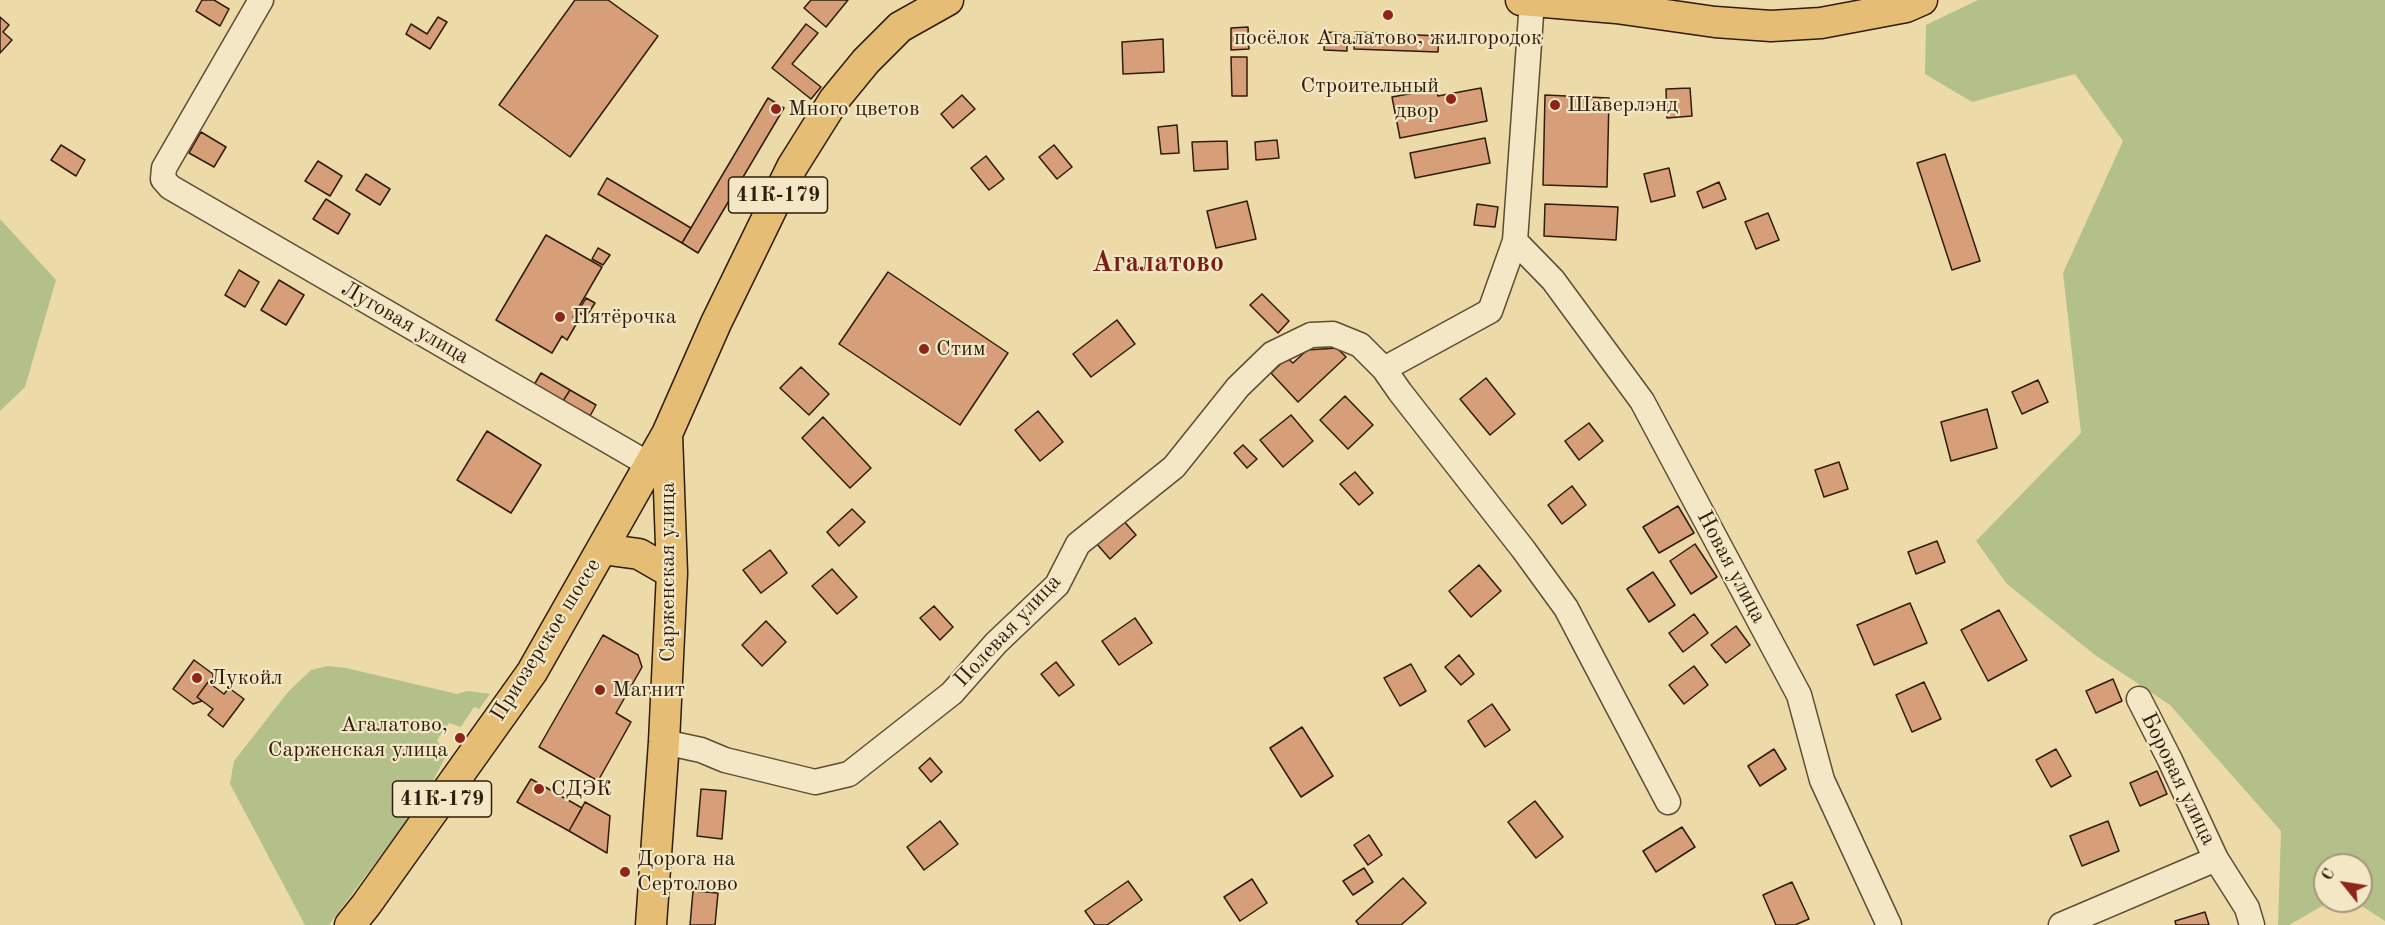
<!DOCTYPE html>
<meta charset="utf-8">
<style>
body{margin:0}
#map{position:relative;width:2385px;height:925px;overflow:hidden;background:#ecdaa8;font-family:"Old Standard TT",serif}
canvas{display:block}
.north{position:absolute;left:2313px;top:853px;width:60px;height:60px;box-sizing:border-box;background:#f3e7c6;border:2px solid #a5967b;border-radius:50%;rotate:300deg;font-size:16px;font-weight:700;line-height:24px;text-align:center;color:#301c0a}
.north::after{content:'';display:block;margin:auto;width:21px;height:27px;background:#8f2418;clip-path:polygon(50% 0,100% 100%,50% 72%,0 100%)}
</style>
<div id="map">
<canvas width="2385" height="925"></canvas>
<div class="north">С</div>
</div>
<script>
const c = document.querySelector('canvas').getContext('2d');
c.lineJoin = 'round';
function fill(path, color) { c.fillStyle = color; c.fill(path, 'evenodd'); }
const poly = rows => new Path2D(rows.map(r => 'M' + r).join(''));
function trace(path, color, width, dash) { c.strokeStyle = color; c.lineWidth = width; c.lineCap = dash ? 'butt' : 'round'; c.setLineDash(dash || []); c.stroke(path); }
function label(font, color, halo, rows, align = 'center') {
  c.font = font + ' "Old Standard TT",serif'; c.lineWidth = 4.5; c.setLineDash([]); c.textBaseline = 'middle'; c.strokeStyle = halo; c.fillStyle = color; for (const [text, x, y, turn = 0] of rows) {
    c.save(); c.translate(x, y); c.rotate((+turn || 0) * Math.PI / 180); c.textAlign = isNaN(turn) ? turn : align; if (halo) c.strokeText(text, 0, 0); c.fillText(text, 0, 0); c.restore();
  }
}
fill(poly([
 [1978,0,2385,0,2385,921,2354,901,2361,901,2361,865,2325,865,2325,901,2331,901,2289,925,2278,925,2281,831,2170,705,2095,655,2007,584,1976,541,2081,433,2063,273,2123,141,2075,74,1972,102,1925,74,1926,25],
 [0,219,56,280,25,387,0,411],
 [328,666,346,668,457,694,468,691,490,694,479,709,474,707,461,727,449,723,437,740,446,756,425,796,329,925,305,925,230,784,234,761,288,692,311,670]
]), '#b4c08a');
const building = poly([
 [202,0,214,0,229,9,220,26,196,11,202,0],
 [575,0,608,0,658,36,570,157,499,105,575,0],
 [811,0,848,0,826,27,804,8,811,0],
 [0,17,9,25,3,32,12,40,0,53,0,17],
 [438,17,447,22,430,49,406,34,411,24,427,34,438,17],
 [806,24,818,33,792,64,821,87,811,99,772,68,806,24],
 [1248,27,1249,49,1231,50,1231,28,1248,27],
 [1325,32,1347,33,1347,51,1324,50,1325,32],
 [1355,32,1439,36,1438,52,1354,49,1355,32],
 [1163,39,1164,72,1123,74,1122,42,1163,39],
 [1231,57,1247,57,1247,96,1232,96,1231,57],
 [1481,88,1487,121,1400,138,1392,97,1436,89,1438,96,1481,88],
 [1690,88,1692,116,1667,118,1666,89,1690,88],
 [962,95,975,109,953,128,941,114,962,95],
 [1545,95,1609,98,1607,187,1543,185,1545,95],
 [768,98,784,108,698,253,682,243,768,98],
 [1177,125,1179,153,1161,154,1158,127,1177,125],
 [201,132,226,147,214,167,189,153,201,132],
 [1485,138,1490,163,1415,178,1410,153,1485,138],
 [1277,140,1279,158,1256,160,1255,142,1277,140],
 [1227,141,1228,169,1194,171,1192,142,1227,141],
 [61,145,85,160,76,176,51,160,61,145],
 [1054,145,1072,167,1057,179,1039,157,1054,145],
 [1945,154,1980,261,1952,270,1917,163,1945,154],
 [986,156,1004,179,989,190,971,168,986,156],
 [318,161,342,176,330,196,305,181,318,161],
 [1669,168,1675,196,1651,202,1644,174,1669,168],
 [366,174,390,189,380,205,356,190,366,174],
 [607,178,691,228,682,243,598,194,607,178],
 [1719,182,1726,199,1703,208,1697,192,1719,182],
 [326,199,350,214,338,234,313,219,326,199],
 [1247,201,1256,239,1216,248,1207,211,1247,201],
 [1477,204,1498,207,1495,227,1474,225,1477,204],
 [1545,204,1618,207,1616,240,1544,236,1545,204],
 [1768,213,1779,240,1756,249,1745,222,1768,213],
 [546,235,602,267,573,317,578,321,567,340,562,336,552,353,496,320,546,235],
 [598,248,610,255,603,265,592,259,598,248],
 [239,270,259,282,245,307,225,295,239,270],
 [888,272,1008,353,960,425,839,344,888,272],
 [279,280,304,295,286,325,261,310,279,280],
 [1262,294,1289,321,1278,333,1250,305,1262,294],
 [586,298,595,303,586,317,578,312,586,298],
 [1117,320,1135,344,1091,377,1073,354,1117,320],
 [1337,348,1346,357,1298,402,1271,373,1287,358,1293,363,1307,350,1337,348],
 [801,367,829,394,809,415,780,388,801,367],
 [541,373,570,390,563,401,534,385,541,373],
 [1486,378,1515,414,1490,435,1460,399,1486,378],
 [2038,380,2048,402,2022,414,2012,392,2038,380],
 [570,390,596,405,590,416,563,401,570,390],
 [1345,396,1373,425,1348,449,1320,420,1345,396],
 [1987,409,1997,448,1951,461,1941,422,1987,409],
 [1038,411,1063,442,1040,461,1015,430,1038,411],
 [1291,415,1313,441,1283,467,1260,440,1291,415],
 [823,417,871,468,850,488,802,438,823,417],
 [1589,423,1603,441,1579,460,1565,441,1589,423],
 [487,431,541,465,511,513,457,480,487,431],
 [1243,445,1257,459,1247,468,1234,453,1243,445],
 [1839,462,1848,489,1824,497,1815,470,1839,462],
 [1355,472,1373,493,1359,505,1340,484,1355,472],
 [1572,486,1586,505,1562,524,1548,505,1572,486],
 [1678,506,1694,533,1659,553,1643,527,1678,506],
 [852,509,865,522,839,546,827,532,852,509],
 [1122,519,1136,535,1110,559,1096,543,1122,519],
 [1937,541,1945,562,1916,574,1908,552,1937,541],
 [1695,544,1717,577,1691,594,1670,561,1695,544],
 [770,550,787,573,761,593,743,570,770,550],
 [1479,565,1501,591,1471,617,1449,591,1479,565],
 [832,569,857,597,837,614,812,586,832,569],
 [1653,572,1675,605,1649,622,1627,589,1653,572],
 [1910,603,1927,643,1874,665,1857,625,1910,603],
 [934,606,953,627,940,640,920,618,934,606],
 [1999,610,2027,660,1988,681,1961,630,1999,610],
 [1694,614,1708,633,1683,652,1669,633,1694,614],
 [1135,618,1152,643,1119,665,1102,641,1135,618],
 [766,621,786,642,762,666,742,645,766,621],
 [1736,626,1750,645,1726,663,1711,645,1736,626],
 [603,635,638,655,642,667,616,713,631,722,598,781,539,747,603,635],
 [1459,655,1474,674,1461,685,1445,667,1459,655],
 [194,660,213,674,213,686,208,682,197,697,202,701,193,704,173,689,194,660],
 [1056,662,1074,685,1059,696,1041,674,1056,662],
 [1411,664,1426,691,1400,706,1384,678,1411,664],
 [1694,666,1708,685,1684,704,1669,685,1694,666],
 [2113,679,2122,701,2096,713,2086,691,2113,679],
 [208,682,224,694,229,688,244,699,223,727,208,715,213,709,197,697,208,682],
 [1924,682,1941,719,1912,732,1896,695,1924,682],
 [1492,704,1510,730,1485,747,1468,721,1492,704],
 [1302,727,1333,776,1301,797,1270,748,1302,727],
 [1774,749,1786,769,1760,786,1748,766,1774,749],
 [2056,749,2071,776,2051,787,2036,760,2056,749],
 [930,758,942,772,931,782,919,768,930,758],
 [2157,771,2167,794,2140,806,2130,783,2157,771],
 [531,779,582,808,569,831,517,802,531,779],
 [701,789,726,791,722,839,697,836,701,789],
 [1535,801,1563,837,1536,858,1508,822,1535,801],
 [585,802,610,816,607,853,569,831,585,802],
 [940,821,958,844,924,870,907,847,940,821],
 [2108,821,2119,851,2082,866,2070,836,2108,821],
 [1682,827,1695,847,1656,872,1643,851,1682,827],
 [1369,835,1382,855,1368,865,1354,845,1369,835],
 [1364,868,1373,882,1353,895,1343,881,1364,868],
 [1403,878,1426,903,1401,925,1359,925,1356,921,1403,878],
 [1252,879,1267,903,1240,921,1224,897,1252,879],
 [1128,881,1142,900,1107,925,1095,925,1085,911,1128,881],
 [1792,882,1809,919,1795,925,1776,925,1763,895,1792,882],
 [693,891,718,893,715,925,690,925,693,891],
 [2205,912,2209,925,2176,925,2175,921,2205,912]
]);
fill(building, '#d79f79');
trace(building, '#301c0a', 1.5);
const minor = poly([
 [261,0,164,168,163,179,170,187,650,465],
 [1532,1,1515,241,1490,311,1384,369,1400,392,1523,549,1566,608,1668,802],
 [1515,241,1553,280,1642,401,1799,695,1822,780,1889,925],
 [2139,699,2170,760,2216,859,2247,908,2252,925],
 [664,742,701,750,725,760,815,782,849,774,952,693,996,643,1057,585,1078,544,1174,467,1238,387,1272,354,1311,335,1333,334,1360,345,1384,369],
 [2061,925,2216,859]
]);
const major = poly([
 [1521,0,1616,8,1715,22,1771,26,1821,23,1906,7,1922,0],
 [602,549,639,554,672,573],
 [350,925,366,905,532,672,667,434,716,323,792,167,834,100,866,61,900,27,948,0],
 [651,925,664,742,672,573,667,434]
]);
trace(minor, '#5f4c32', 27);
trace(major, '#301c0a', 33);
trace(minor, '#f3e7c6', 24);
trace(major, '#e6bd74', 30);
for (const [x, y, r, color] of [
 [1388,15,6,"#8f2418"],
 [1451,99,6,"#8f2418"],
 [1555,105,6,"#8f2418"],
 [776,109,6,"#8f2418"],
 [560,317,6,"#8f2418"],
 [924,349,6,"#8f2418"],
 [197,678,6,"#8f2418"],
 [600,690,6,"#8f2418"],
 [460,738,6,"#8f2418"],
 [539,789,6,"#8f2418"],
 [625,872,6,"#8f2418"]
]) { const dot = new Path2D(); dot.arc(x, y, r, 0, 2 * Math.PI); c.fillStyle = color; c.fill(dot); trace(dot, '#f3e7c6', 2); }
for (const [x, y, w] of [
 [778,195,99],
 [442,799,99]
]) { const box = new Path2D(); box.roundRect(x - w / 2, y - 18, w, 36, 4.5); c.fillStyle = '#f3e7c6'; c.fill(box); trace(box, '#301c0a', 1.5); }
label('bold 21px', '#301c0a', null, [
 ["41К-179",778,195],
 ["41К-179",442,799]
]);
label('22px', '#301c0a', '#f3e7c6', [
 ["посёлок Агалатово, жилгородок",1388,38,"center"],
 ["Строительный",1439,86,"right"],
 ["двор",1439,111,"right"],
 ["Шаверлэнд",1567,105],
 ["Много цветов",788,109],
 ["Пятёрочка",572,317],
 ["Стим",936,349],
 ["Лукойл",209,678],
 ["Магнит",612,690],
 ["Агалатово,",448,725,"right"],
 ["Сарженская улица",448,750,"right"],
 ["СДЭК",551,789],
 ["Дорога на",637,859],
 ["Сертолово",637,884]
], 'left');
label('22px', '#301c0a', '#f3e7c6', [
 ["Луговая улица",405,323,30],
 ["Новая улица",1731,567,62],
 ["Сарженская улица",668,572,-90],
 ["Полевая улица",1008,631,-47],
 ["Приозерское шоссе",546,640,-58],
 ["Боровая улица",2178,779,64]
]);
label('bold 28px', '#7a1f14', '#f3e7c6', [
 ["Агалатово",1158,264]
]);
</script>
